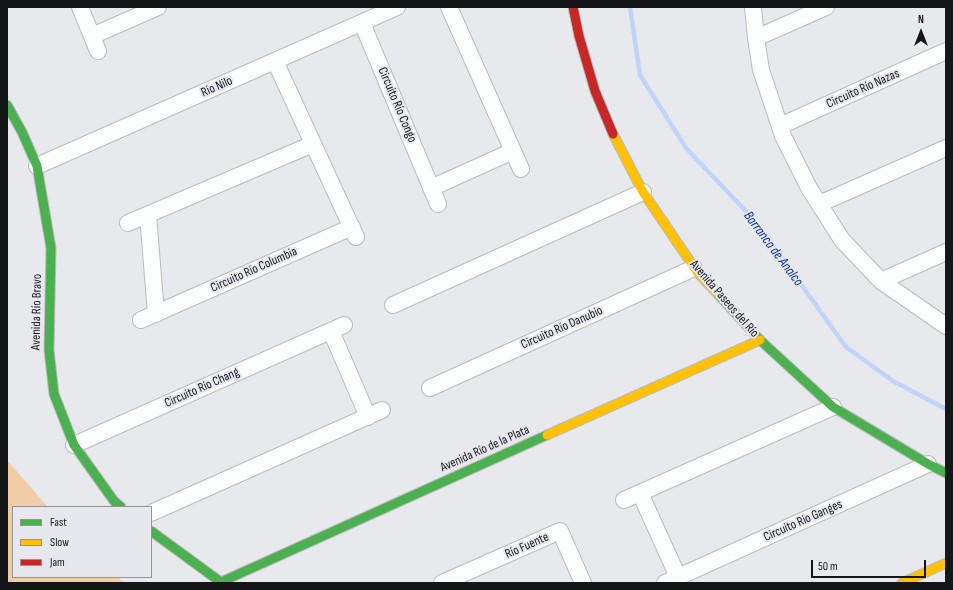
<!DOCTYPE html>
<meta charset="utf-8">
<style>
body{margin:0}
#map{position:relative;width:953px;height:590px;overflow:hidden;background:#e7e9ec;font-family:"Sofia Sans Condensed",sans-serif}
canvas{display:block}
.frame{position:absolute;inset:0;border:8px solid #151618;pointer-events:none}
.legend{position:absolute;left:12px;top:506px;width:140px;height:72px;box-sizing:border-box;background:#e6e8ed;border:1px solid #929498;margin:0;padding:5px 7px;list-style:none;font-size:12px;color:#151618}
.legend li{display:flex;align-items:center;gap:8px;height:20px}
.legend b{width:20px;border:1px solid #929498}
.north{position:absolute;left:901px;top:12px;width:40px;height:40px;-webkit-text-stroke:3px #e6e8ed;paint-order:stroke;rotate:0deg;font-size:11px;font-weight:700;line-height:16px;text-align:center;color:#151618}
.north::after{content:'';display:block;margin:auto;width:14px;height:18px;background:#151618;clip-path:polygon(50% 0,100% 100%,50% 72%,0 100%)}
.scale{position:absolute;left:811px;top:560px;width:115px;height:18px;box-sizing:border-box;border:2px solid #151618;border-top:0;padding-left:5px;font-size:12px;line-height:14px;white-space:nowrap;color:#151618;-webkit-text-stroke:3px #e6e8ed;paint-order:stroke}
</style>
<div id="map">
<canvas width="953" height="590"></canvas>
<div class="frame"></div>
<ul class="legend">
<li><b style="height:5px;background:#4caf50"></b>Fast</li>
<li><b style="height:5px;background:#ffc107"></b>Slow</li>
<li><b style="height:5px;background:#c62828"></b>Jam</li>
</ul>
<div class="north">N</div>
<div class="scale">50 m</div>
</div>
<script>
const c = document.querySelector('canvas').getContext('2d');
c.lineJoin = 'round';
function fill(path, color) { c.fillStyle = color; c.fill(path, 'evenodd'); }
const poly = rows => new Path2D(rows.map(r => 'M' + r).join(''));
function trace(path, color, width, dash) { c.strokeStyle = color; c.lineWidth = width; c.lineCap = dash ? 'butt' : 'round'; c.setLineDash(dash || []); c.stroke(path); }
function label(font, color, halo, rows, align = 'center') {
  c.font = font + ' "Sofia Sans Condensed",sans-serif'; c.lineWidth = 4; c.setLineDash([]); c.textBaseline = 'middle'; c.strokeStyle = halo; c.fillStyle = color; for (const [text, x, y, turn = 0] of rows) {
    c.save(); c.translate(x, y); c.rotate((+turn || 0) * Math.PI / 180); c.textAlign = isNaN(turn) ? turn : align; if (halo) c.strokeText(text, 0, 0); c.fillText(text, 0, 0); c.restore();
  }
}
fill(poly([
 [7,460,48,507,13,507,13,577,118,577,125,583,7,583]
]), '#f1cda6');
trace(poly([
 [630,7,640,75,686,148,757,223,846,347,893,381,946,409]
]), '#c0d3f8', 4.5);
const street = poly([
 [80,7,98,51],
 [449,7,521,169],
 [753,7,756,38,761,70,783,136,809,188,842,240,881,281,946,326],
 [362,23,438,204],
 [92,36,158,7],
 [756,38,826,7],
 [275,61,356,237],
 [780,126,946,51],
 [37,166,397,7],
 [431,188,513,151],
 [819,204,946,148],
 [148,215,156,314],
 [128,223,313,144],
 [881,281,946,252],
 [393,305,643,192],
 [141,320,352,227],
 [331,331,368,417],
 [430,388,694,268],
 [74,445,344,325],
 [640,493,678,577],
 [624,500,833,407],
 [151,513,382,410],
 [442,583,560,531,583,583],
 [665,583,928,464]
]);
const fast = poly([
 [7,105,22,132,37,166,51,248,49,350,54,394,74,445,114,501,121,507],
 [717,293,760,340,833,407,928,464,946,473],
 [151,531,222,583],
 [221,582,547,435]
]);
const slow = poly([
 [613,134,643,192,698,273,717,293],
 [547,435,760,340],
 [902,583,946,563]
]);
const jam = poly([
 [573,7,579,36,595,91,613,134]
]);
trace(street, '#b9bbbd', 18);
trace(fast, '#b9bbbd', 11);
trace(slow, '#b9bbbd', 11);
trace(jam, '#b9bbbd', 11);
trace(street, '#fbfcfc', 16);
trace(fast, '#4caf50', 9);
trace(slow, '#ffc107', 9);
trace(jam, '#c62828', 9);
label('13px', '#151618', '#e6e8ed', [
 ["Río Nilo",217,87,-24],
 ["Circuito Río Nazas",863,89,-24],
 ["Circuito Río Congo",397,105,67],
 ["Circuito Río Columbia",254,270,-24],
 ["Avenida Paseos del Río",724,299,49],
 ["Avenida Río Bravo",37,312,-89],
 ["Circuito Río Danubio",562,328,-24],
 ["Circuito Río Chang",202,388,-24],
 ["Avenida Río de la Plata",485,449,-24],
 ["Circuito Río Ganges",803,521,-24],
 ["Río Fuente",527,546,-24]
]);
label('italic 14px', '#0c328f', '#e6e8ed', [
 ["Barranca de Analco",773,249,53]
]);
</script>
